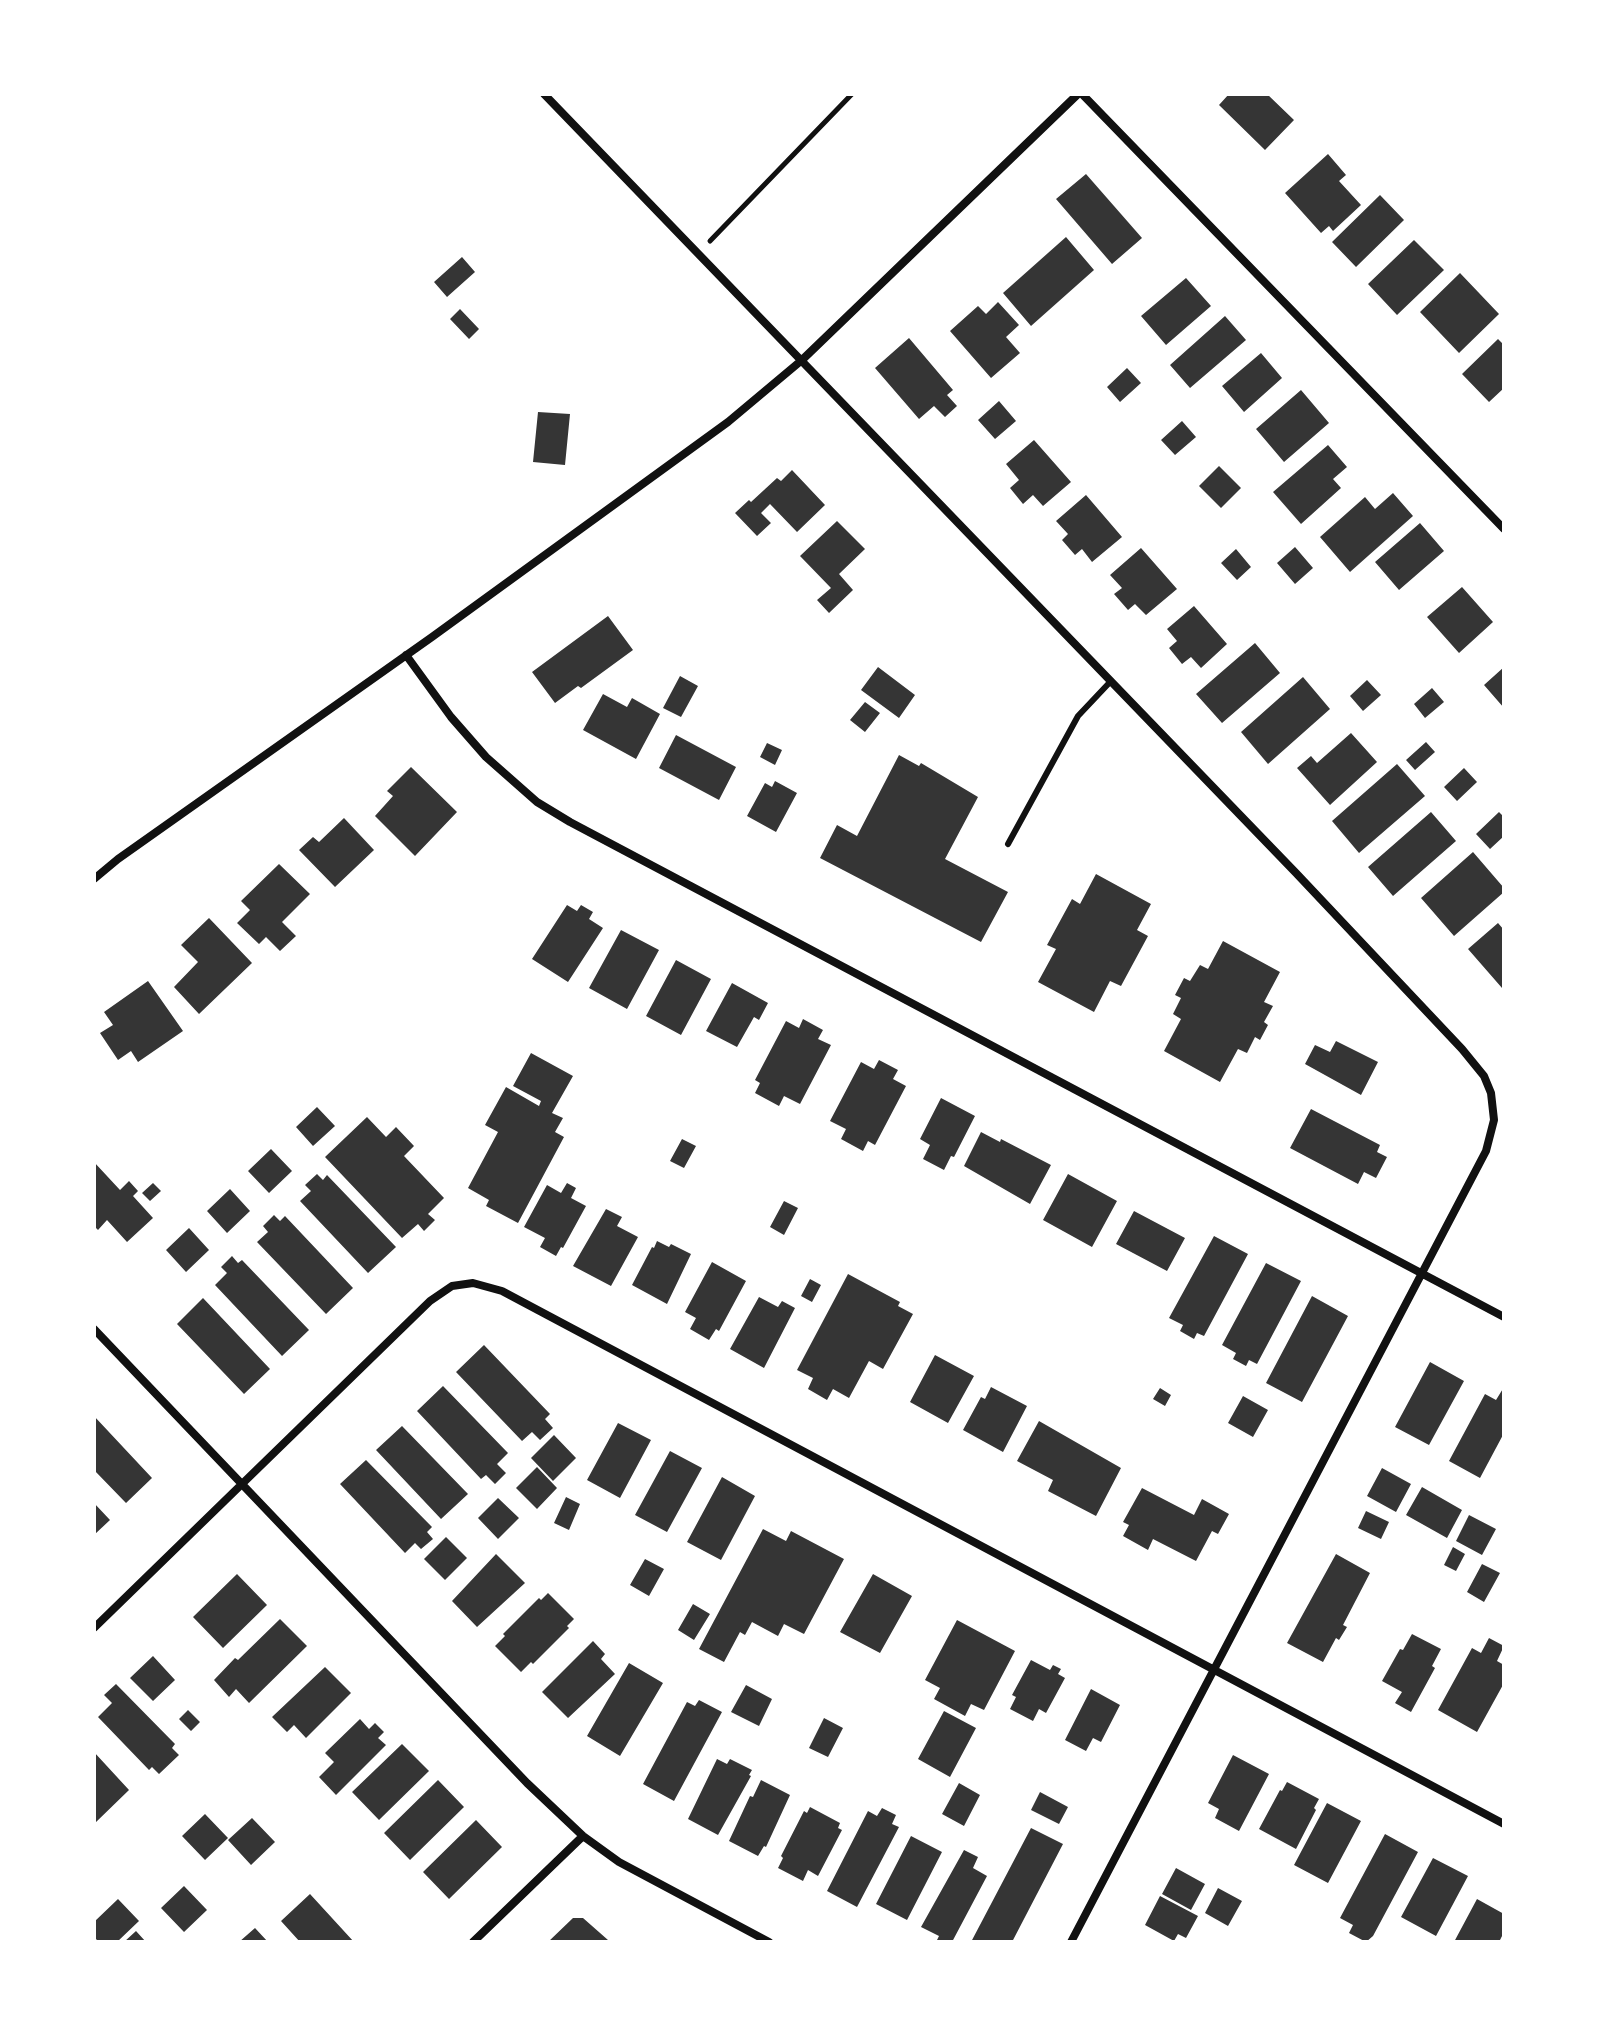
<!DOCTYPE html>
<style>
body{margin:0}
#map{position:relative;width:1598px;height:2036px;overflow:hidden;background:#fff;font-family:Rubik,sans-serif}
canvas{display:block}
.frame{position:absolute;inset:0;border:96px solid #fff;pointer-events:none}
</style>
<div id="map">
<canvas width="1598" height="2036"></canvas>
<div class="frame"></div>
</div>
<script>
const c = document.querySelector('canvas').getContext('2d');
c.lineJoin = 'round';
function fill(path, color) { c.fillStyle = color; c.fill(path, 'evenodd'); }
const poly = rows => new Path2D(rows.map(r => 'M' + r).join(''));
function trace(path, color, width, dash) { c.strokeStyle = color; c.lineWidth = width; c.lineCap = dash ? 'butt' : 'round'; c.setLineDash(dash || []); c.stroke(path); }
fill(poly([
 [1229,94,1267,94,1294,120,1265,150,1219,105],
 [1328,154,1346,175,1339,181,1361,205,1333,231,1329,226,1321,233,1285,193],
 [1086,174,1142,238,1112,264,1056,199],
 [1380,195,1404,220,1356,267,1332,242],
 [1066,237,1094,270,1031,326,1003,293],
 [1414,240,1444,270,1397,315,1368,284],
 [462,257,475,272,447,297,434,282],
 [1460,273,1499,314,1459,353,1420,312],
 [1186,278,1211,306,1166,345,1141,316],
 [998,302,1019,325,1006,337,1020,353,991,378,950,331,978,306,986,314],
 [460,309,479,329,469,339,450,319],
 [1225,316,1246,340,1190,388,1170,365],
 [909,338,953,390,947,395,957,406,945,417,934,406,919,419,875,368],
 [1498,339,1504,345,1504,388,1489,402,1462,374],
 [1261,353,1282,378,1244,412,1222,386],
 [1127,368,1141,383,1120,402,1107,387],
 [1301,390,1329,423,1284,462,1256,429],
 [999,401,1016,421,995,439,978,420],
 [538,412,570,414,565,465,533,462],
 [1182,421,1196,437,1175,455,1161,440],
 [1034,440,1071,482,1043,506,1033,495,1023,504,1010,488,1019,480,1006,464],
 [1328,445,1347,467,1333,479,1341,488,1301,524,1273,492],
 [1219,466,1241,488,1221,508,1199,486],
 [792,470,825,505,797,532,770,504,761,513,771,523,757,536,735,513,749,500,751,502,777,478,781,481],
 [1393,493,1413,516,1350,572,1320,537,1365,497,1375,509],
 [1086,495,1122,537,1092,562,1082,549,1075,555,1062,540,1068,534,1056,521],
 [837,521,865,549,839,574,853,590,829,613,817,600,831,588,800,556],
 [1420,523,1444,551,1399,590,1375,562],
 [1295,547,1313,568,1295,584,1277,563],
 [1141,548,1177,589,1146,615,1135,604,1128,610,1114,594,1122,588,1110,575],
 [1236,549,1251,567,1237,580,1221,563],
 [1462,587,1493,622,1459,653,1427,617],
 [1194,606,1227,644,1201,668,1191,657,1182,664,1169,648,1177,641,1167,629],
 [608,616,633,650,581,688,578,686,555,703,532,672],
 [1255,643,1280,673,1222,723,1196,694],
 [878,667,915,695,899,718,861,690],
 [1504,667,1504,708,1484,685],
 [680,676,698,686,681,717,663,708],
 [1303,677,1330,709,1268,764,1241,732],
 [1367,680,1381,695,1363,711,1350,696],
 [1432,688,1444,702,1425,718,1414,704],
 [603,694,627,707,632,698,660,714,636,759,583,730],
 [865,702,880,713,865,732,850,720],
 [1351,733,1377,762,1330,805,1297,768,1311,756,1317,763],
 [676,735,736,767,719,800,659,768],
 [1426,742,1435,752,1415,770,1406,760],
 [767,743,782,750,775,765,760,757],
 [899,755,919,766,921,763,978,797,945,859,1008,892,981,942,820,858,837,825,857,836],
 [1397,764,1425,796,1359,853,1332,821],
 [411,767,457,812,415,856,375,816,393,796,387,791],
 [1464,768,1477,782,1457,801,1444,787],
 [775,781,797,793,776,832,747,816,765,783,772,787],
 [1431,812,1456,841,1393,896,1368,867],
 [1499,812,1504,817,1504,836,1490,849,1476,834],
 [344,818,374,850,335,887,299,850,313,837,319,842],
 [1473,852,1504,888,1504,892,1454,936,1421,898],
 [279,864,310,894,282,922,296,936,280,951,266,937,259,944,237,923,250,910,241,901],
 [1096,874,1151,904,1137,930,1148,936,1121,986,1110,981,1094,1012,1038,982,1056,949,1047,945,1072,899,1080,904],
 [567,905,577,911,581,905,593,912,589,919,603,928,568,982,532,959],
 [209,918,252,963,199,1014,174,987,198,962,181,945],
 [1498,923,1504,930,1502,988,1468,949],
 [621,930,659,950,627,1009,589,988],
 [1223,941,1280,972,1264,1002,1273,1006,1264,1022,1268,1025,1260,1040,1255,1037,1247,1053,1238,1049,1220,1082,1164,1051,1181,1019,1173,1014,1181,998,1175,995,1184,978,1190,981,1200,965,1208,969],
 [676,960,711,979,681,1035,646,1016],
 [148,981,183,1031,138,1062,131,1051,118,1060,100,1033,113,1025,104,1012],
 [732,983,768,1003,759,1020,754,1017,737,1047,706,1031],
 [803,1019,823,1030,818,1039,831,1045,800,1104,784,1096,779,1106,755,1093,760,1083,755,1080,786,1021,799,1028],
 [1336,1041,1378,1062,1361,1095,1305,1064,1315,1045,1330,1052],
 [531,1053,573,1076,552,1113,563,1118,555,1132,564,1137,518,1223,486,1206,489,1200,468,1188,498,1132,485,1125,506,1087,539,1106,541,1101,513,1086],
 [879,1060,898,1070,893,1079,906,1086,875,1145,868,1141,863,1151,841,1139,846,1129,830,1121,861,1062,874,1069],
 [941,1098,975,1116,954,1157,951,1156,944,1170,923,1159,930,1145,920,1139],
 [317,1107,335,1126,313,1146,296,1127],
 [1311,1109,1380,1145,1377,1152,1387,1157,1376,1178,1364,1172,1358,1184,1290,1148],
 [367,1117,386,1137,396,1127,414,1146,404,1156,444,1198,428,1214,435,1220,424,1231,418,1224,402,1238,325,1157],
 [981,1132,1000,1142,1001,1139,1051,1165,1030,1204,964,1166],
 [682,1139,696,1146,684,1168,670,1161],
 [271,1149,292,1171,269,1193,248,1171],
 [94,1162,120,1190,129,1181,138,1191,133,1196,153,1218,127,1242,107,1220,98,1230,94,1226],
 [317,1174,323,1180,327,1175,396,1247,368,1273,300,1201,311,1191,305,1185],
 [1068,1174,1117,1201,1092,1247,1043,1220],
 [153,1183,161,1191,150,1201,142,1193],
 [567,1183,576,1188,571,1198,586,1206,563,1248,561,1247,556,1256,540,1247,545,1238,524,1227,547,1185,561,1193],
 [230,1189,250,1211,227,1233,207,1211],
 [784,1201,798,1208,784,1235,770,1227],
 [606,1209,622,1217,617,1226,638,1237,611,1286,573,1266],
 [1134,1211,1185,1238,1167,1271,1116,1244],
 [274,1215,280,1221,285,1216,353,1288,326,1314,257,1242,268,1232,263,1226],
 [189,1228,209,1250,186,1272,166,1250],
 [1214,1236,1248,1254,1204,1336,1197,1333,1194,1339,1180,1331,1183,1325,1169,1318],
 [657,1241,669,1247,671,1244,691,1254,667,1304,632,1285,652,1247,654,1248],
 [232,1256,238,1263,242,1260,309,1330,282,1356,215,1285,227,1273,221,1267],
 [712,1262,746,1281,719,1331,716,1329,709,1340,690,1329,696,1318,685,1312],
 [1266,1263,1301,1281,1257,1364,1249,1360,1246,1366,1233,1359,1236,1353,1222,1345],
 [848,1274,900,1302,898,1306,913,1314,883,1369,869,1361,849,1398,833,1389,827,1400,808,1389,813,1378,797,1370],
 [810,1279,821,1285,812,1302,801,1296],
 [1312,1296,1348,1316,1302,1402,1266,1383],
 [759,1297,778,1307,782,1301,795,1308,764,1368,730,1349],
 [203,1298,270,1369,244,1394,177,1324],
 [484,1345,550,1414,545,1419,553,1428,540,1440,532,1432,522,1441,456,1372],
 [935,1355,974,1376,948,1423,910,1402],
 [1430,1362,1464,1381,1429,1445,1395,1427],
 [443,1386,508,1453,497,1464,506,1473,495,1484,486,1475,481,1479,417,1411],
 [991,1387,1027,1406,1003,1452,963,1430,981,1397,985,1399],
 [1504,1387,1504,1433,1480,1478,1449,1461,1485,1394,1496,1400],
 [1160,1388,1171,1395,1165,1406,1153,1399],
 [1243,1396,1268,1410,1253,1437,1228,1423],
 [94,1416,152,1478,126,1503,94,1470],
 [1039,1421,1121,1468,1096,1516,1048,1491,1053,1480,1017,1461],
 [618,1423,651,1440,620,1498,587,1480],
 [402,1426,468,1494,441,1519,376,1450],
 [554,1435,576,1458,553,1481,531,1458],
 [670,1451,702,1468,667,1532,635,1515],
 [366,1460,432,1527,427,1532,433,1539,421,1549,415,1543,405,1553,340,1484],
 [537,1467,557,1488,537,1509,516,1488],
 [1382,1468,1411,1484,1396,1512,1367,1496],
 [722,1477,755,1496,721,1560,687,1542],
 [1422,1487,1462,1510,1447,1538,1406,1515],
 [1142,1488,1194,1515,1202,1499,1229,1514,1218,1534,1212,1531,1196,1561,1153,1539,1148,1550,1123,1536,1129,1525,1123,1522],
 [566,1497,580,1504,569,1530,554,1523],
 [498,1498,519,1518,498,1539,478,1518],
 [94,1503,110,1520,94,1535],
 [1366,1511,1389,1522,1381,1539,1358,1528],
 [1469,1515,1496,1529,1482,1555,1456,1541],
 [763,1529,786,1541,791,1531,844,1559,804,1634,784,1624,778,1636,752,1622,745,1635,740,1632,724,1662,699,1649],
 [446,1537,467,1558,445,1580,424,1559],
 [1453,1547,1465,1554,1456,1571,1444,1565],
 [496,1554,525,1583,477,1627,452,1601],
 [1336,1554,1370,1573,1343,1625,1347,1627,1339,1640,1336,1638,1323,1662,1287,1643],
 [645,1559,664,1569,649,1596,630,1585],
 [1482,1564,1500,1573,1484,1602,1467,1592],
 [237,1574,267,1605,223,1648,193,1617],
 [873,1574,912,1596,880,1653,840,1632],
 [548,1593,574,1619,567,1626,569,1628,533,1664,531,1662,521,1672,495,1646,505,1636,503,1634,539,1598,541,1600],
 [693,1604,710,1614,694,1640,678,1630],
 [280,1619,307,1646,249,1703,236,1689,229,1697,214,1680,235,1658,238,1660],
 [957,1620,1015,1651,984,1710,971,1704,965,1716,934,1699,940,1688,925,1680],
 [1412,1634,1441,1649,1432,1666,1435,1668,1411,1712,1395,1703,1402,1692,1382,1681,1400,1649,1403,1650],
 [1489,1638,1504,1646,1497,1661,1504,1665,1504,1683,1477,1732,1438,1710,1472,1648,1481,1653],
 [593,1641,605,1654,601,1659,615,1674,568,1718,542,1692],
 [153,1656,175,1680,153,1701,130,1678],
 [1031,1660,1050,1670,1053,1665,1061,1669,1058,1674,1065,1678,1046,1713,1039,1709,1033,1721,1010,1709,1016,1697,1012,1695],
 [629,1663,663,1683,620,1756,587,1736],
 [325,1667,351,1693,306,1738,294,1725,287,1732,272,1717],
 [116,1684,175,1744,172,1748,179,1755,159,1774,152,1767,149,1770,98,1717,112,1703,104,1695],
 [746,1685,772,1699,759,1726,731,1712],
 [1091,1689,1120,1705,1101,1742,1093,1738,1086,1751,1065,1740],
 [699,1700,722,1712,674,1801,643,1784,687,1702,695,1706],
 [188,1710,200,1722,191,1731,179,1719],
 [944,1711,976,1728,950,1777,918,1759],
 [824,1718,843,1728,828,1757,809,1748],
 [360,1719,369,1729,375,1723,384,1732,378,1738,386,1745,336,1795,319,1777,334,1762,325,1753],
 [402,1744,429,1771,379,1820,352,1792],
 [94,1752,129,1790,94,1824],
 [1233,1755,1269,1774,1239,1831,1215,1818,1219,1809,1208,1803],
 [717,1759,727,1764,730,1759,752,1770,749,1775,751,1776,718,1835,688,1819],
 [438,1780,464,1807,410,1860,384,1833],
 [761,1780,790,1795,766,1847,764,1846,758,1856,729,1841,750,1796,753,1797],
 [1287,1782,1319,1799,1314,1808,1316,1810,1296,1849,1259,1829,1280,1790,1282,1791],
 [959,1783,980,1795,964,1826,942,1814],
 [1040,1792,1068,1807,1059,1824,1031,1810],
 [1327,1803,1361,1821,1328,1883,1294,1865],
 [810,1807,840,1823,838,1828,842,1830,818,1876,808,1870,803,1881,778,1868,783,1858,781,1856,804,1811,807,1813],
 [882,1808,896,1815,892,1824,899,1827,857,1907,827,1891,868,1811,877,1816],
 [205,1814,228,1838,205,1860,182,1836],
 [252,1818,275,1842,251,1865,228,1840],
 [476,1820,502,1847,449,1899,423,1872],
 [1031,1828,1063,1844,1012,1942,971,1942],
 [1385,1834,1418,1852,1373,1936,1366,1942,1349,1933,1353,1925,1340,1918],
 [911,1836,942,1852,907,1920,876,1904],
 [964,1850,978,1857,973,1868,987,1876,952,1942,936,1942,939,1936,921,1927],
 [1433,1858,1468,1876,1436,1936,1401,1917],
 [1176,1868,1205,1884,1191,1910,1162,1894],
 [184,1886,207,1910,184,1932,161,1908],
 [1218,1888,1242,1901,1228,1926,1205,1913],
 [310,1894,354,1942,300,1942,281,1921],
 [1160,1896,1198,1916,1186,1938,1178,1934,1174,1941,1145,1925],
 [118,1899,139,1921,117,1942,99,1942,94,1937,94,1922],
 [1477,1899,1504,1914,1504,1932,1499,1942,1454,1942],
 [573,1918,583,1918,608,1940,548,1942],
 [255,1928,268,1942,239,1942],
 [136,1931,146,1942,124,1942]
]), '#353535');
trace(poly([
 [710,241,852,94]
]), '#111', 5);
trace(poly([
 [1008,844,1078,716,1111,681]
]), '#111', 6);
trace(poly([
 [544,94,1296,873,1462,1049,1484,1076,1491,1093,1494,1120,1486,1151,1071,1942],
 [1082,94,1504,529],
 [406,655,451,717,486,757,537,802,570,822,1504,1317],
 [94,879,118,859,432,637,728,422,802,360,1078,94],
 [94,1329,527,1783,583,1836,619,1862,769,1942],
 [94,1628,430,1301,452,1286,473,1283,502,1291,1504,1824],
 [473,1942,583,1836]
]), '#111', 8);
</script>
